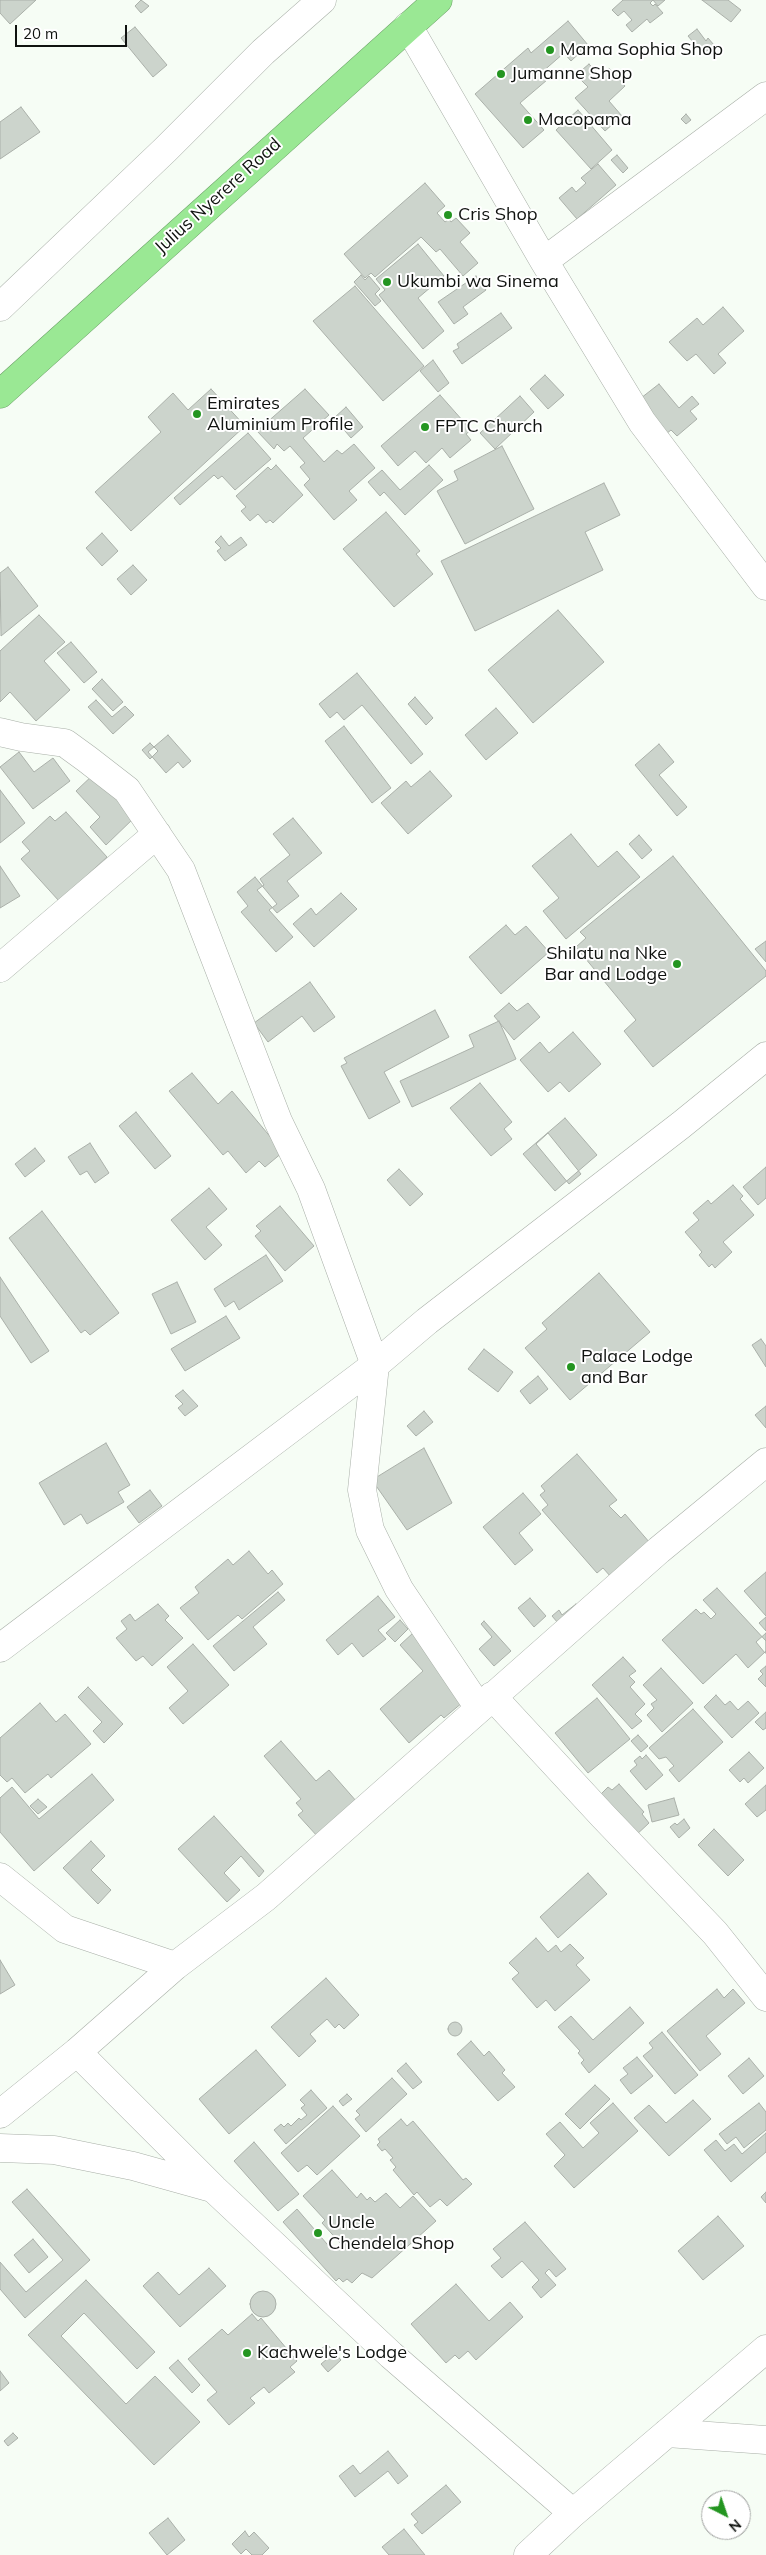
<!DOCTYPE html>
<style>
body{margin:0}
#map{position:relative;width:766px;height:2555px;overflow:hidden;background:#f6fdf5;font-family:Mulish,sans-serif}
canvas{display:block}
.north{position:absolute;left:701px;top:2490px;width:50px;height:50px;box-sizing:border-box;background:#fff;border:1px solid #9fa19f;border-radius:50%;rotate:139deg;font-size:14px;font-weight:700;line-height:20px;text-align:center;color:#101310}
.north::after{content:'';display:block;margin:auto;width:18px;height:22px;background:#249521;clip-path:polygon(50% 0,100% 100%,50% 72%,0 100%)}
.scale{position:absolute;left:15px;top:25px;width:112px;height:22px;box-sizing:border-box;border:2px solid #101310;border-top:0;padding-left:6px;font-size:15px;line-height:18px;white-space:nowrap;color:#101310;-webkit-text-stroke:4px #fff;paint-order:stroke}
</style>
<div id="map">
<canvas width="766" height="2555"></canvas>
<div class="north">N</div>
<div class="scale">20 m</div>
</div>
<script>
const c = document.querySelector('canvas').getContext('2d');
c.lineJoin = 'round';
function fill(path, color) { c.fillStyle = color; c.fill(path, 'evenodd'); }
const poly = rows => new Path2D(rows.map(r => 'M' + r).join(''));
function trace(path, color, width, dash) { c.strokeStyle = color; c.lineWidth = width; c.lineCap = dash ? 'butt' : 'round'; c.setLineDash(dash || []); c.stroke(path); }
function label(font, color, halo, rows, align = 'center') {
  c.font = font + ' Mulish,sans-serif'; c.lineWidth = 4; c.setLineDash([]); c.textBaseline = 'middle'; c.strokeStyle = halo; c.fillStyle = color; for (const [text, x, y, turn = 0] of rows) {
    c.save(); c.translate(x, y); c.rotate((+turn || 0) * Math.PI / 180); c.textAlign = isNaN(turn) ? turn : align; if (halo) c.strokeText(text, 0, 0); c.fillText(text, 0, 0); c.restore();
  }
}
const building = poly([
 [0,0,36,0,10,24,0,13,0,0],
 [141,0,149,6,141,13,135,6,141,0],
 [623,0,665,0,658,6,653,0,650,3,653,6,655,4,663,13,650,23,647,19,632,32,626,25,632,20,624,11,618,16,612,10,623,0],
 [702,0,728,0,741,10,731,22,702,0],
 [568,21,588,45,571,61,564,53,541,73,547,80,520,103,544,130,523,148,475,94,528,48,531,53,568,21],
 [135,27,167,65,153,77,121,38,135,27],
 [697,29,706,41,708,38,714,45,703,54,688,36,697,29],
 [589,64,600,76,609,68,625,86,609,101,622,116,605,131,575,98,588,87,576,75,589,64],
 [21,107,40,132,0,159,0,122,21,107],
 [578,110,612,150,591,169,556,130,578,110],
 [686,114,691,120,686,124,681,119,686,114],
 [617,155,628,168,623,173,611,160,617,155],
 [598,164,616,185,577,219,559,198,572,187,576,192,586,183,581,178,598,164],
 [425,183,445,206,437,213,445,222,449,219,451,222,456,218,470,233,460,242,478,263,463,276,440,249,436,252,421,237,375,277,371,273,365,278,344,254,425,183],
 [418,244,444,276,418,298,444,331,423,349,379,295,385,290,376,279,418,244],
 [361,275,365,280,369,276,380,289,375,294,381,301,375,306,354,282,361,275],
 [476,276,486,290,463,307,468,314,454,324,438,302,476,276],
 [355,286,424,366,383,401,313,321,355,286],
 [723,307,744,331,718,354,726,363,714,374,696,354,687,361,669,342,697,318,703,325,723,307],
 [501,313,512,328,462,364,453,351,459,348,457,344,501,313],
 [433,360,449,383,438,392,420,371,433,360],
 [545,375,564,395,548,409,530,389,545,375],
 [659,384,679,408,692,396,699,404,690,411,697,419,677,436,671,430,666,434,641,398,659,384],
 [211,389,245,426,131,531,95,492,161,432,148,417,173,393,188,410,211,389],
 [305,389,329,415,303,438,324,462,337,450,342,454,354,444,375,468,349,491,357,500,334,520,304,485,310,479,300,467,305,463,290,446,284,451,277,444,274,449,257,431,305,389],
 [440,395,471,430,466,434,471,440,450,458,442,448,426,463,415,451,398,466,381,446,440,395],
 [520,396,534,412,495,449,480,433,520,396],
 [346,407,363,427,351,438,334,418,346,407],
 [248,433,271,459,235,490,222,476,218,479,214,475,180,505,174,498,248,433],
 [502,446,534,509,465,544,437,491,458,480,454,471,502,446],
 [276,465,303,495,273,523,270,520,266,523,258,514,250,521,241,511,246,507,236,496,268,467,271,470,276,465],
 [429,465,443,480,405,515,384,492,380,496,368,482,382,470,400,490,429,465],
 [604,483,620,515,585,532,603,570,475,631,441,561,604,483],
 [386,512,420,551,416,554,433,574,394,607,343,549,386,512],
 [102,533,118,551,102,566,86,548,102,533],
 [221,536,229,546,241,537,247,545,225,561,217,551,221,548,215,542,221,536],
 [133,565,147,580,131,595,117,579,133,565],
 [8,567,38,606,1,636,0,573,8,567],
 [558,610,604,662,533,723,488,670,558,610],
 [39,615,65,642,44,661,70,690,36,721,10,692,0,702,0,651,39,615],
 [71,642,97,672,84,683,57,653,71,642],
 [357,673,423,754,411,764,362,705,344,720,337,712,330,718,319,704,357,673],
 [102,679,123,702,113,711,92,689,102,679],
 [415,697,433,718,426,725,408,704,415,697],
 [96,700,112,717,125,706,134,715,113,734,88,707,96,700],
 [496,708,518,733,486,760,465,735,496,708],
 [344,726,391,788,372,803,325,741,344,726],
 [168,735,191,761,183,768,178,762,166,773,148,752,168,735],
 [150,743,158,751,150,759,142,750,150,743],
 [659,744,674,762,659,775,687,807,677,816,635,765,659,744],
 [19,752,34,772,53,758,70,781,33,809,0,767,19,752],
 [430,771,452,796,408,834,381,803,406,781,411,787,430,771],
 [95,773,135,817,106,845,90,827,100,817,76,791,95,773],
 [0,790,25,823,0,843,0,790],
 [66,812,107,857,59,901,21,859,30,851,22,842,50,816,55,821,66,812],
 [293,818,322,853,287,881,299,896,277,913,257,890,264,885,260,879,290,855,273,834,293,818],
 [571,834,598,867,617,851,640,877,566,939,543,911,559,898,532,866,571,834],
 [639,835,652,850,642,859,629,844,639,835],
 [673,856,766,971,766,976,653,1067,624,1031,636,1020,576,947,586,938,580,932,673,856],
 [0,866,20,896,0,908,0,866],
 [255,877,277,904,269,910,293,937,276,952,241,912,248,906,237,892,255,877],
 [341,893,357,909,314,947,293,924,311,908,316,915,341,893],
 [506,925,515,935,526,926,549,952,501,994,469,957,506,925],
 [766,941,766,962,755,949,766,941],
 [310,982,335,1017,314,1032,302,1016,268,1042,254,1023,310,982],
 [509,1003,517,1011,528,1003,540,1017,514,1040,494,1016,509,1003],
 [435,1010,449,1037,384,1072,400,1102,369,1119,341,1066,347,1063,344,1058,435,1010],
 [499,1021,516,1059,412,1107,400,1081,474,1047,469,1035,499,1021],
 [573,1032,601,1064,569,1092,560,1082,548,1092,520,1060,540,1042,549,1053,573,1032],
 [192,1073,218,1104,232,1091,283,1152,265,1167,259,1161,246,1173,228,1151,223,1155,169,1091,192,1073],
 [480,1083,512,1122,504,1129,512,1139,491,1156,450,1108,480,1083],
 [136,1112,171,1156,155,1169,119,1126,136,1112],
 [565,1118,597,1155,555,1191,523,1154,565,1118],
 [548,1133,581,1174,569,1184,536,1144,548,1133],
 [90,1143,109,1173,95,1183,87,1171,80,1175,68,1157,90,1143],
 [35,1148,45,1161,25,1177,15,1164,35,1148],
 [766,1167,766,1198,758,1205,743,1187,766,1167],
 [399,1169,423,1194,410,1206,387,1180,399,1169],
 [733,1185,743,1196,740,1199,754,1215,723,1242,732,1252,715,1268,712,1264,709,1267,699,1255,702,1252,685,1232,699,1220,693,1213,708,1200,711,1204,733,1185],
 [209,1188,227,1209,206,1227,222,1245,205,1260,171,1220,209,1188],
 [280,1206,314,1246,285,1271,255,1236,261,1231,256,1226,280,1206],
 [42,1211,119,1313,90,1335,85,1330,81,1333,9,1238,42,1211],
 [266,1255,283,1281,239,1310,234,1301,225,1307,214,1289,266,1255],
 [599,1273,650,1332,570,1400,525,1348,547,1329,542,1323,599,1273],
 [0,1277,49,1351,31,1363,0,1316,0,1277],
 [177,1282,196,1322,171,1334,152,1294,177,1282],
 [226,1316,240,1338,185,1371,171,1349,226,1316],
 [761,1339,766,1346,766,1367,752,1345,761,1339],
 [484,1349,513,1372,498,1392,468,1369,484,1349],
 [538,1376,548,1389,530,1404,520,1391,538,1376],
 [183,1390,198,1406,185,1416,178,1408,183,1404,175,1396,183,1390],
 [766,1406,766,1428,755,1415,766,1406],
 [424,1411,433,1422,416,1436,407,1426,424,1411],
 [106,1443,130,1485,118,1492,124,1502,87,1524,81,1514,64,1525,39,1483,106,1443],
 [424,1448,452,1503,407,1530,372,1480,424,1448],
 [577,1454,617,1500,609,1506,621,1518,625,1514,650,1543,611,1577,603,1568,597,1573,542,1510,548,1505,540,1495,545,1491,541,1486,577,1454],
 [150,1490,162,1506,139,1523,127,1507,150,1490],
 [523,1493,541,1514,519,1533,533,1550,515,1565,483,1527,523,1493],
 [249,1551,268,1574,272,1570,283,1584,242,1619,238,1615,208,1640,180,1608,199,1593,195,1587,228,1559,233,1565,249,1551],
 [766,1572,766,1616,744,1591,766,1572],
 [717,1588,766,1641,766,1651,748,1668,736,1654,703,1684,662,1640,696,1609,701,1614,704,1612,711,1619,716,1614,703,1600,717,1588],
 [278,1592,285,1600,253,1627,267,1644,234,1671,213,1646,278,1592],
 [378,1596,395,1617,378,1630,386,1639,363,1657,352,1643,338,1655,326,1640,378,1596],
 [530,1598,546,1616,534,1627,518,1608,530,1598],
 [158,1604,169,1616,165,1620,183,1638,152,1666,143,1656,136,1661,116,1638,127,1629,121,1621,130,1614,135,1621,158,1604],
 [576,1604,583,1613,564,1630,552,1616,559,1610,562,1615,576,1604],
 [766,1617,766,1631,759,1623,766,1617],
 [400,1620,408,1629,395,1642,386,1633,400,1620],
 [484,1621,511,1651,494,1666,479,1649,492,1637,481,1624,484,1621],
 [413,1633,469,1697,444,1718,441,1715,409,1743,380,1709,423,1671,400,1645,413,1633],
 [766,1633,766,1653,765,1653,756,1642,766,1633],
 [193,1644,229,1685,183,1724,169,1708,188,1691,167,1667,193,1644],
 [623,1657,636,1671,629,1676,635,1682,630,1687,645,1704,635,1714,642,1721,632,1729,592,1685,623,1657],
 [766,1666,766,1687,758,1679,763,1674,760,1671,766,1666],
 [661,1668,693,1703,662,1732,647,1715,654,1708,651,1704,657,1700,643,1685,661,1668],
 [88,1687,123,1724,104,1743,93,1731,102,1722,78,1697,88,1687],
 [716,1695,725,1705,730,1701,738,1710,748,1701,759,1713,732,1738,704,1707,716,1695],
 [597,1698,630,1739,588,1773,555,1733,597,1698],
 [40,1703,56,1722,65,1714,91,1744,51,1778,48,1774,25,1793,12,1778,7,1782,0,1775,0,1738,40,1703],
 [693,1709,723,1742,679,1782,669,1770,674,1766,666,1757,659,1759,649,1748,693,1709],
 [766,1712,766,1728,763,1730,755,1722,766,1712],
 [638,1735,648,1746,641,1752,631,1741,638,1735],
 [281,1741,316,1781,329,1770,357,1802,318,1837,298,1815,303,1811,296,1803,301,1799,264,1756,281,1741],
 [749,1752,764,1768,748,1783,744,1778,740,1782,729,1770,749,1752],
 [646,1755,663,1775,646,1790,630,1771,637,1765,634,1761,640,1756,642,1759,646,1755],
 [92,1774,114,1800,34,1871,0,1832,0,1798,12,1787,39,1819,92,1774],
 [619,1784,644,1812,642,1814,649,1823,634,1837,598,1797,608,1787,612,1790,619,1784],
 [766,1785,766,1810,757,1817,745,1804,766,1785],
 [674,1798,679,1815,652,1822,648,1805,674,1798],
 [38,1799,47,1807,38,1814,30,1806,38,1799],
 [214,1816,264,1871,259,1877,241,1856,224,1873,240,1890,227,1902,178,1849,214,1816],
 [684,1819,690,1828,679,1838,670,1827,675,1823,677,1825,684,1819],
 [714,1829,744,1860,728,1876,698,1845,714,1829],
 [91,1841,105,1856,91,1870,111,1890,98,1904,63,1868,91,1841],
 [588,1873,607,1894,558,1938,540,1917,588,1873],
 [536,1938,548,1952,556,1945,561,1952,570,1944,584,1958,576,1965,590,1980,555,2011,546,2000,537,2008,512,1979,519,1973,509,1963,536,1938],
 [0,1960,15,1985,0,1994,0,1960],
 [326,1978,359,2015,344,2029,339,2024,335,2028,327,2019,310,2034,316,2041,299,2057,271,2027,326,1978],
 [717,1989,724,1998,733,1989,745,2003,706,2036,721,2054,700,2071,667,2031,717,1989],
 [630,2007,644,2023,589,2073,581,2063,584,2060,578,2053,580,2051,558,2027,571,2016,593,2040,630,2007],
 '448 2029a7 7 0 1 1 14 0a7 7 0 1 1-14 0Z',
 [662,2032,698,2075,675,2094,643,2056,653,2048,649,2043,662,2032],
 [471,2041,484,2056,489,2051,505,2070,502,2073,515,2087,498,2101,457,2054,471,2041],
 [256,2050,286,2085,229,2134,199,2099,256,2050],
 [637,2057,653,2076,631,2094,620,2080,628,2074,623,2068,637,2057],
 [749,2058,764,2076,743,2094,728,2076,749,2058],
 [406,2063,422,2082,413,2089,397,2071,406,2063],
 [392,2078,407,2094,366,2132,355,2119,360,2115,356,2111,392,2078],
 [595,2085,610,2099,580,2129,565,2114,595,2085],
 [311,2090,327,2108,286,2144,274,2130,281,2124,284,2127,288,2123,291,2126,299,2118,301,2120,307,2115,301,2108,305,2105,300,2100,311,2090],
 [347,2094,352,2099,343,2106,339,2101,347,2094],
 [693,2100,711,2119,669,2156,634,2118,649,2105,666,2123,693,2100],
 [613,2103,638,2131,574,2188,554,2166,565,2155,546,2134,560,2122,583,2148,599,2133,590,2123,613,2103],
 [759,2103,766,2112,766,2130,744,2148,736,2137,727,2144,719,2134,759,2103],
 [333,2106,360,2136,317,2175,307,2165,298,2172,281,2153,333,2106],
 [401,2119,407,2126,413,2121,463,2180,466,2178,472,2184,447,2206,440,2199,430,2207,417,2192,414,2195,393,2170,396,2167,390,2160,393,2158,385,2149,382,2151,377,2145,380,2142,378,2139,401,2119],
 [766,2133,766,2152,731,2182,704,2150,716,2140,725,2151,734,2144,742,2154,766,2133],
 [254,2142,299,2194,278,2211,234,2161,254,2142],
 [332,2170,357,2198,361,2193,367,2200,370,2197,375,2202,386,2193,400,2208,413,2196,436,2221,372,2278,362,2273,352,2283,347,2279,343,2282,339,2278,336,2281,283,2222,297,2209,333,2251,341,2244,322,2223,325,2220,303,2196,332,2170],
 [27,2189,90,2260,25,2318,0,2289,0,2262,26,2292,63,2260,12,2202,27,2189],
 [766,2192,766,2203,761,2197,766,2192],
 [718,2216,744,2246,703,2280,678,2251,718,2216],
 [525,2222,566,2269,556,2277,549,2269,545,2273,556,2285,541,2298,532,2287,539,2280,522,2261,502,2278,491,2266,501,2258,493,2249,525,2222],
 [33,2239,48,2257,29,2273,14,2255,33,2239],
 [209,2268,226,2286,180,2327,143,2286,158,2272,179,2295,209,2268],
 [86,2280,155,2352,137,2369,84,2313,61,2336,126,2404,155,2376,200,2422,154,2465,28,2335,86,2280],
 [456,2284,489,2321,510,2302,523,2317,476,2360,468,2351,459,2359,455,2355,446,2363,411,2324,456,2284],
 '250 2304a13 13 0 1 1 26 0a13 13 0 1 1-26 0Z',
 [252,2314,258,2321,261,2318,297,2361,290,2367,295,2372,269,2393,264,2387,250,2398,255,2403,229,2425,207,2400,217,2392,188,2359,222,2329,228,2335,252,2314],
 [327,2344,341,2360,328,2372,321,2364,327,2359,319,2351,327,2344],
 [178,2360,200,2385,192,2393,169,2368,178,2360],
 [0,2371,9,2383,0,2391,0,2371],
 [13,2433,18,2438,8,2446,4,2441,13,2433],
 [388,2451,408,2476,398,2484,388,2471,355,2497,339,2476,353,2465,360,2474,388,2451],
 [446,2485,461,2502,422,2534,414,2525,418,2522,411,2514,446,2485],
 [168,2518,185,2540,167,2555,149,2533,168,2518],
 [404,2529,425,2555,389,2555,382,2547,404,2529],
 [245,2531,249,2537,254,2532,269,2548,262,2555,252,2555,246,2549,241,2554,232,2544,245,2531]
]);
fill(building, '#ccd4cc');
trace(building, '#aab0a9', 1);
const street = poly([
 [408,26,544,261,642,422,766,586],
 [544,261,766,96],
 [0,307,165,150,263,52,322,0],
 [0,732,21,737,65,743,87,759,127,790,181,870,278,1121,311,1189,375,1365,362,1490,370,1530,399,1589,479,1708],
 [0,968,157,834],
 [0,1648,375,1365,427,1321,681,1125,766,1056],
 [492,1696,603,1816,715,1933,766,1997],
 [0,1877,65,1929,175,1966],
 [77,2052,214,2189,391,2355,573,2513],
 [0,2114,77,2052,175,1966,266,1897,659,1550,766,1462],
 [0,2148,54,2150,133,2166,212,2188],
 [667,2433,766,2440],
 [528,2555,573,2513,766,2349]
]);
const highway = poly([
 [0,394,438,0]
]);
trace(street, '#a8afa7', 29);
trace(highway, '#6a9d66', 29);
trace(street, '#fff', 28);
trace(highway, '#9ae894', 28);
for (const [x, y, r, color] of [
 [550,50,5,"#249521"],
 [501,74,5,"#249521"],
 [528,120,5,"#249521"],
 [448,215,5,"#249521"],
 [387,282,5,"#249521"],
 [197,414,5,"#249521"],
 [425,427,5,"#249521"],
 [677,964,5,"#249521"],
 [571,1367,5,"#249521"],
 [318,2233,5,"#249521"],
 [247,2353,5,"#249521"]
]) { const dot = new Path2D(); dot.arc(x, y, r, 0, 2 * Math.PI); c.fillStyle = color; c.fill(dot); trace(dot, '#fff', 2); }
label('18px', '#101310', '#fff', [
 ["Mama Sophia Shop",560,50],
 ["Jumanne Shop",511,74],
 ["Macopama",538,120],
 ["Cris Shop",458,215],
 ["Ukumbi wa Sinema",397,282],
 ["Emirates",207,404],
 ["Aluminium Profile",207,425],
 ["FPTC Church",435,427],
 ["Shilatu na Nke",667,954,"right"],
 ["Bar and Lodge",667,975,"right"],
 ["Palace Lodge",581,1357],
 ["and Bar",581,1378],
 ["Uncle",328,2223],
 ["Chendela Shop",328,2244],
 ["Kachwele's Lodge",257,2353]
], 'left');
label('18px', '#101310', '#fff', [
 ["Julius Nyerere Road",218,196,-42]
]);
</script>
